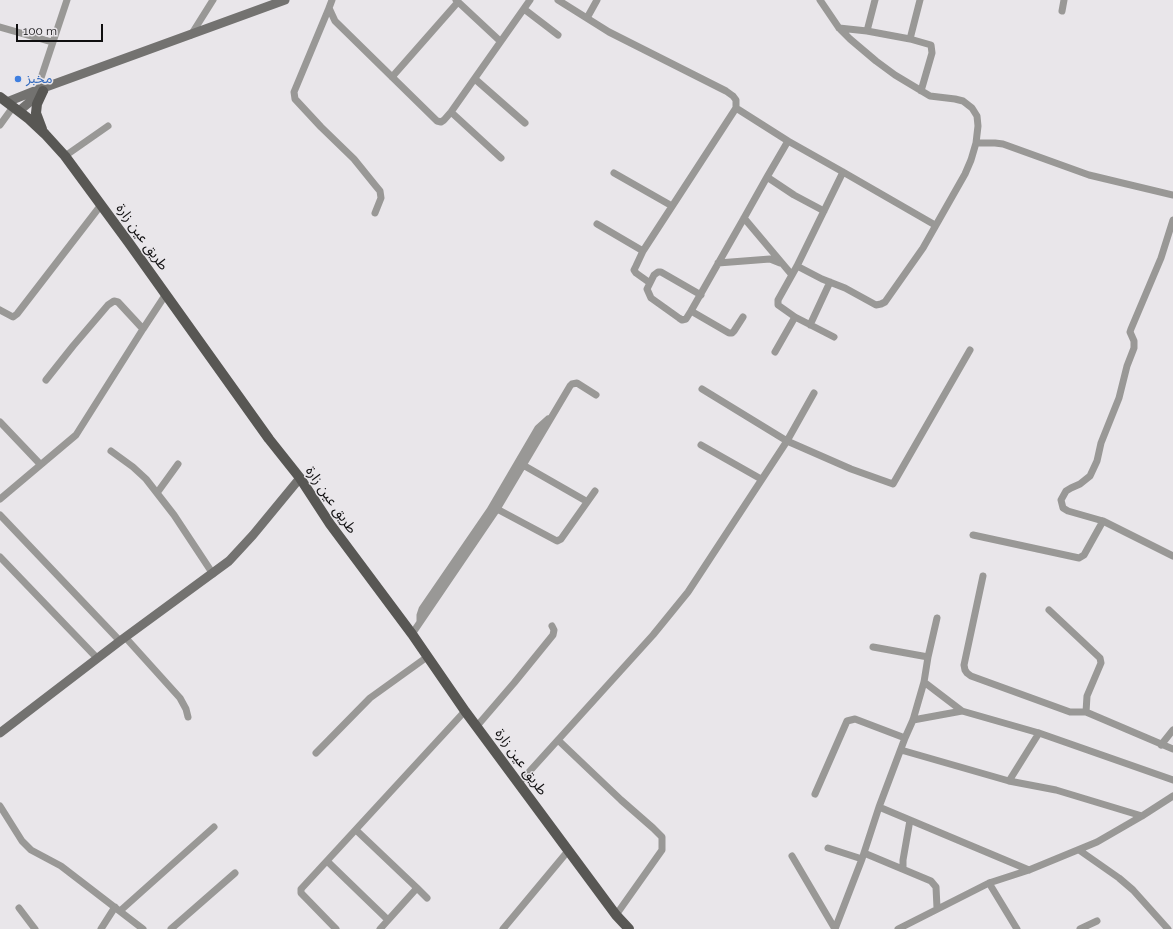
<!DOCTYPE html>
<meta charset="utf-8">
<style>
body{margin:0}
#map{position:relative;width:1173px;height:929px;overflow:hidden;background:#e9e6ea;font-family:Raleway,sans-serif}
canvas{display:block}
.scale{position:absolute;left:16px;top:24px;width:87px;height:18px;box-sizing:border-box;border:2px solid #100f10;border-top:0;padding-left:5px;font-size:12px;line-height:14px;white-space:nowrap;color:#100f10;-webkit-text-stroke:3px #e9e6ea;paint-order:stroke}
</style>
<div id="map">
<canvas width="1173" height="929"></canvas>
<div class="scale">100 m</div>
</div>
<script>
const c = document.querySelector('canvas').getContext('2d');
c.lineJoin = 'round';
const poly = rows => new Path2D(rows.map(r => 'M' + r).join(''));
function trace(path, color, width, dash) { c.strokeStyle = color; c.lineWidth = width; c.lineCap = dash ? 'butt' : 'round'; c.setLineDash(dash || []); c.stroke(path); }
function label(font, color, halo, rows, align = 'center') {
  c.font = font + ' Raleway,"Noto Sans Arabic",sans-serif'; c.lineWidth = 3; c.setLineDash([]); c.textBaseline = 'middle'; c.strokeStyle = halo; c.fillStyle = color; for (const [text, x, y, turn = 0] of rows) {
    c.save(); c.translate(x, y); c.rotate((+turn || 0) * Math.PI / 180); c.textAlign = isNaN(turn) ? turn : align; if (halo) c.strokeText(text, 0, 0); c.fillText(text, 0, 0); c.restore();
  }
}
trace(poly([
 [332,0,329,8,335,21,437,121,441,122,444,120,451,112,530,0],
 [456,0,500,41],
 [558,0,609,32,726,91,733,96,736,100,736,108,643,251,636,266,634,270,636,273,650,283],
 [329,8,294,92,295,99,321,127,354,159,375,185,380,191,381,198,375,213],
 [524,9,558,35],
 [1062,11,1064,0],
 [587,18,597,0],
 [0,27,52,42],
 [839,28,867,31,910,39,931,45,932,53,921,91],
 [867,31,875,0],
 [191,35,213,0],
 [910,39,920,0],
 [392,77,458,2],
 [475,79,525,123],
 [37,90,67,0],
 [736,108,788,141,843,172,935,225],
 [451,112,501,158],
 [0,125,13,107],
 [976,143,995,143,1003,144,1089,175,1173,195],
 [65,156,108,126],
 [614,173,672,206],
 [767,177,794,195,824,211],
 [744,218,792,275],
 [597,224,643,251],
 [718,263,770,259,780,263],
 [797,266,822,279,845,288,876,305,881,304,885,302,923,248,965,174,971,160,976,143,978,126,977,116,972,108,963,101,955,99,930,96,895,75,876,61,850,39,839,28,820,0],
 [701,295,661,272,658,272,654,275,647,289,651,298,679,318,682,320,686,319,691,311,744,218,767,177,788,141],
 [0,310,13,317,17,314,101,205],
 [691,311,729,333,732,333,734,331,743,317],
 [810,325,830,282],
 [834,337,795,317,778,305,778,300,797,266,843,172],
 [775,352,795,317],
 [46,380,73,346,108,305,114,301,118,302,143,329,166,294],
 [702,389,787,441,851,469,893,484,970,350],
 [0,422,40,464],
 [701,445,761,479],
 [111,451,133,467,146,479,174,515,213,574],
 [523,465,586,501],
 [157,493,178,464],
 [0,499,76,435,143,329],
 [497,509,557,541,561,539,595,491],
 [0,515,120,641],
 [1103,521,1068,511,1063,508,1061,500,1066,491,1071,488,1080,484,1090,476,1097,461,1101,443,1119,398,1127,366,1134,348,1134,341,1130,332,1131,329,1161,258,1173,220],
 [973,535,1079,558,1084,555,1103,521,1173,556],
 [0,557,97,658],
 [983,576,964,665,965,670,967,673,971,676,1070,712,1086,712,1173,749],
 [1049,610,1100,658,1101,663,1087,696,1086,712],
 [420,622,420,615,422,609,490,510,538,428,548,419],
 [412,634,497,509,570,386,572,384,577,383,596,395],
 [125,637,180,698,186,709,188,717],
 [873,647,928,657],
 [924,682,962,711],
 [913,720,962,711,1039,733,1173,780],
 [477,726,514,683,553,635,554,630,552,626],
 [558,740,621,800,653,828,662,837,662,850,616,915],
 [1161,745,1173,730],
 [901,750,1009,781,1056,790,1142,816],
 [316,753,370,698,427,657],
 [1009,781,1039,733],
 [519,783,653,635,688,592,787,441,814,393],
 [815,794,847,721,855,719,905,738],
 [0,806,22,841,31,850,61,866,143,929],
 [879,807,1029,870],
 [356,830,417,888,380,929],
 [828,848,862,859],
 [1079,850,1119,878,1133,890,1168,929],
 [864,853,931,881,936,887,937,908],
 [792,856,835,929],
 [327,861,388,920],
 [903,869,903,860,910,820],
 [989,883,1017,929],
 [417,888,427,898],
 [19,908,35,929],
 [120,911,214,827],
 [101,929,115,907],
 [171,929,235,873],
 [336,929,301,893,301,889,465,711],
 [503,929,568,851],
 [835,929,862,859,879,807,905,738,913,720,924,682,928,657,937,618],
 [898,929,989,883,1029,870,1097,842,1142,816,1173,796],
 [1080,929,1097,921]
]), '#999896', 7);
trace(poly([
 [7,102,37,90,46,87,285,0],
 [19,111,44,90],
 [0,733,120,641,229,561,253,535,300,478]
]), '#737270', 9);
trace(poly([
 [0,97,29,119,45,134,65,156,129,243,269,439,300,478,330,524,412,634,465,711,616,915,629,929],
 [42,129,36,113,37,104,43,91]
]), '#585754', 10);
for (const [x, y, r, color] of [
 [18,79,4,"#3f7fe0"]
]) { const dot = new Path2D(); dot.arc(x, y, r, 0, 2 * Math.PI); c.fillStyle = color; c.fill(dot); trace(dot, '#e9e6ea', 1.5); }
label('14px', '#366cbe', '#e9e6ea', [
 ["مخبز",26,79]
], 'left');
label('14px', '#100f10', '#e9e6ea', [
 ["طريق عين زارة",142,237,54],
 ["طريق عين زارة",331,500,55],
 ["طريق عين زارة",521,762,54]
]);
</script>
